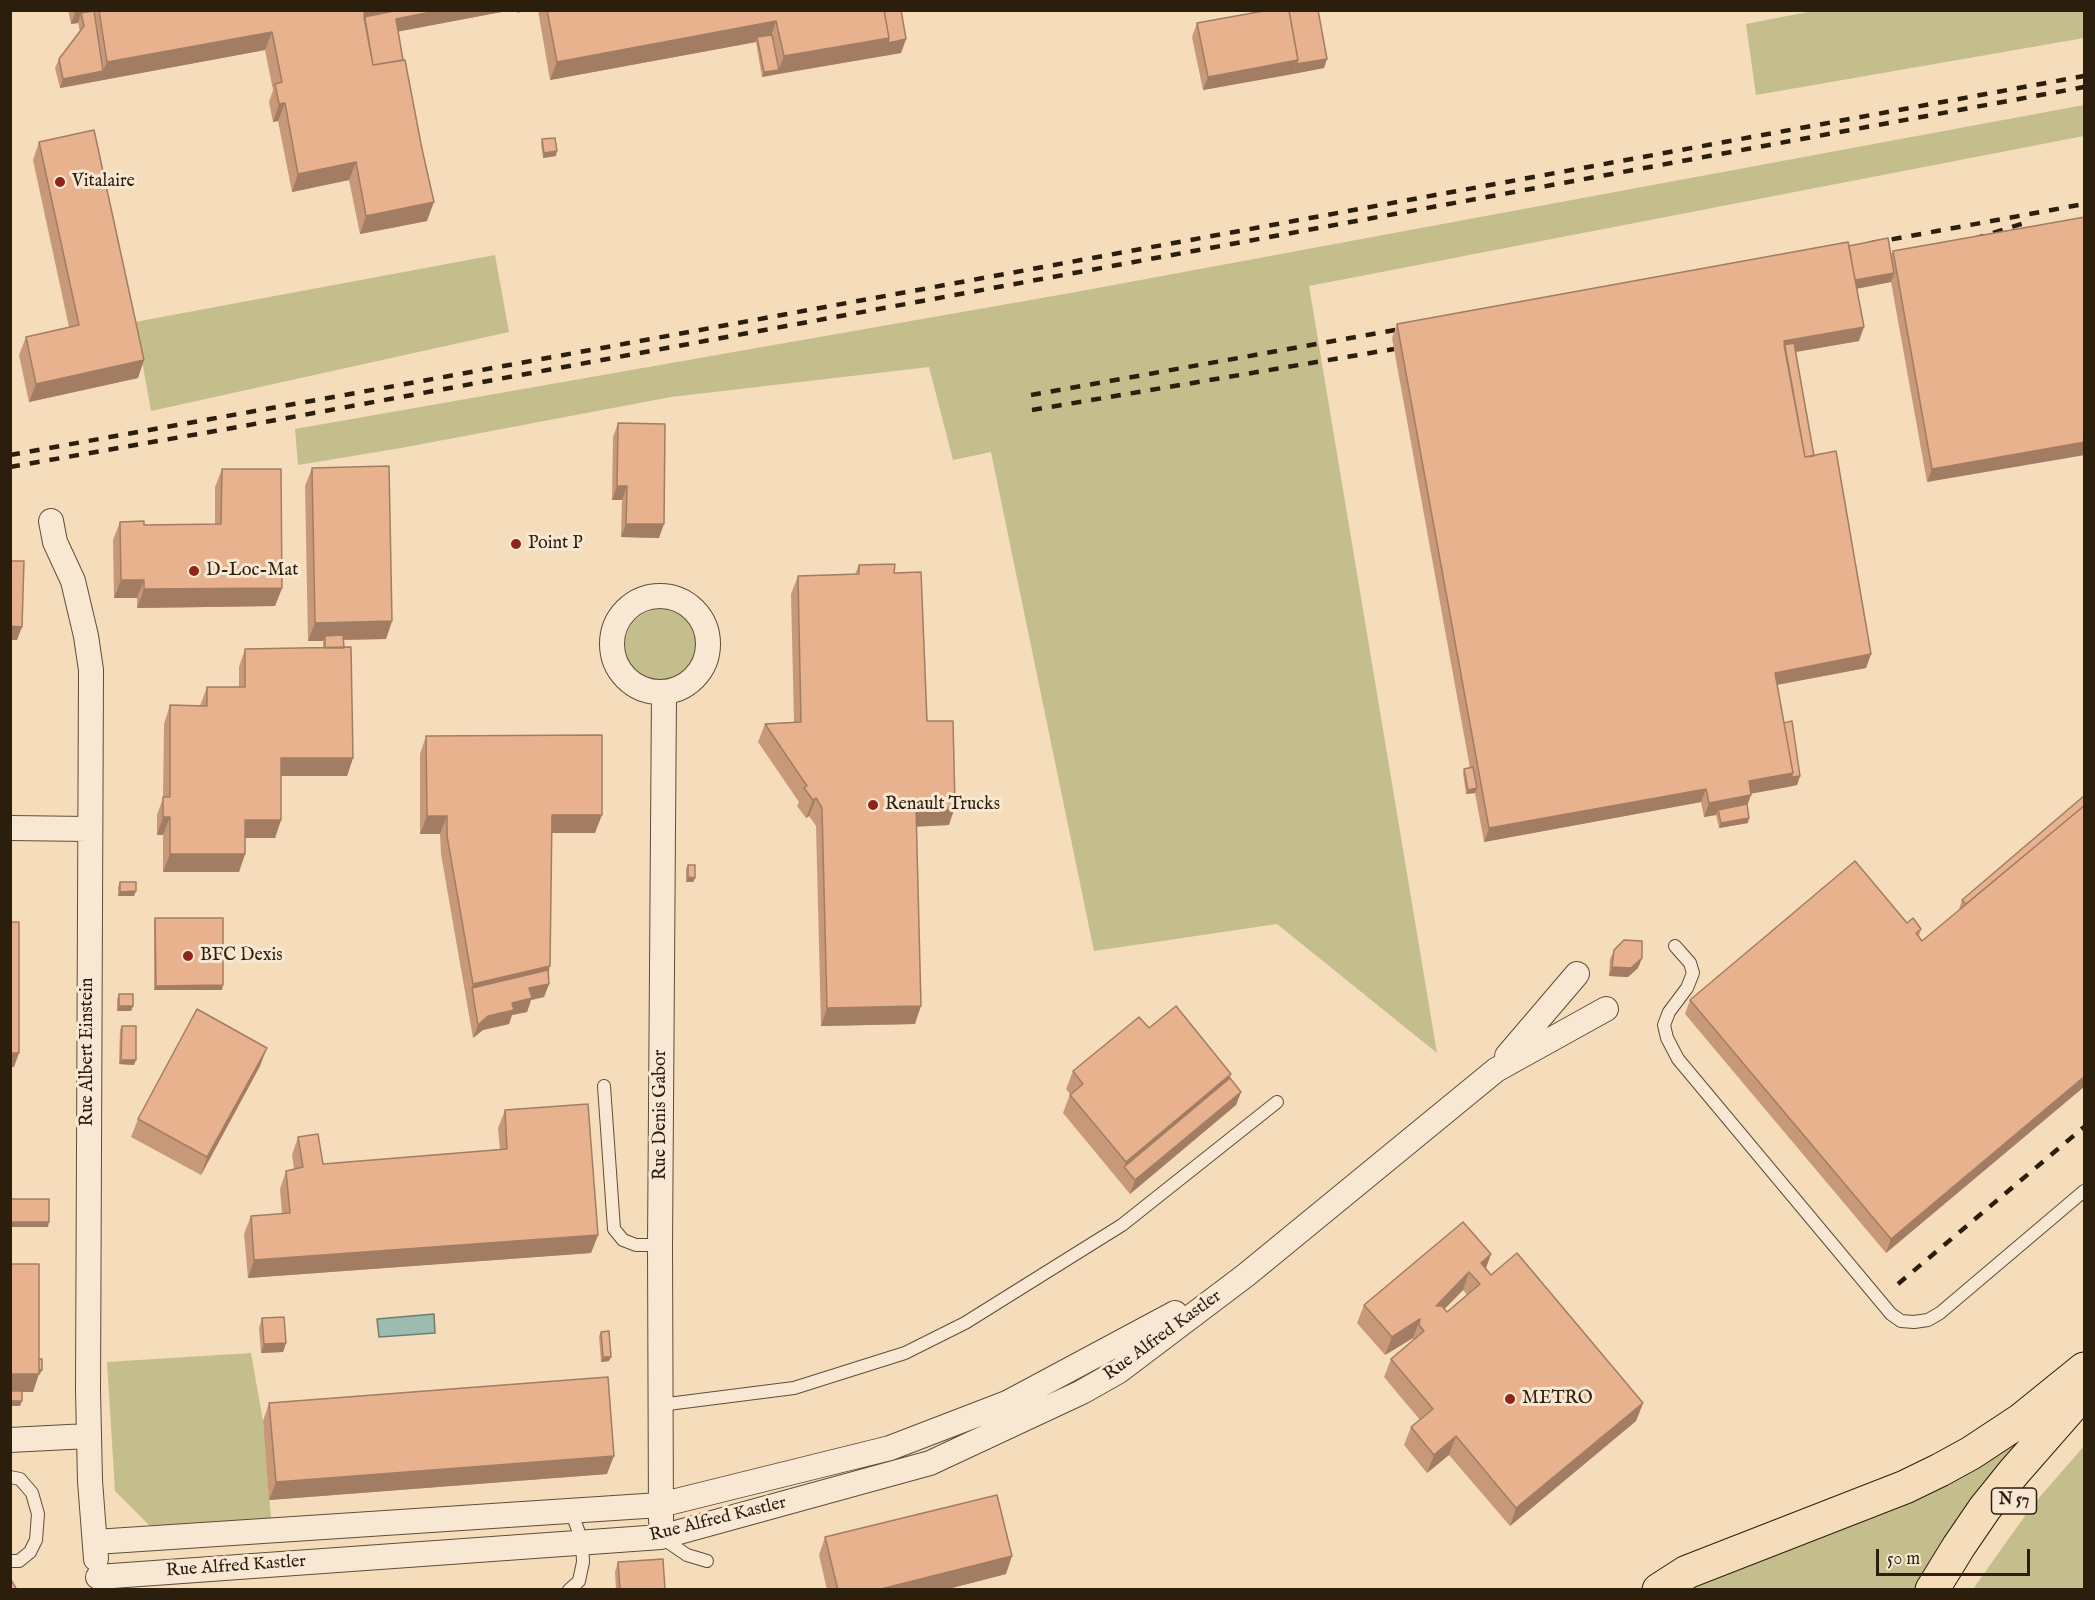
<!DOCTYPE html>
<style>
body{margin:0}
#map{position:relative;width:2095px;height:1600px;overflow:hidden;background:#f5dcbb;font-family:"IM FELL English",serif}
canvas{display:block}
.frame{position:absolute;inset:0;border:12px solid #2b1e0c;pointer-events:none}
.scale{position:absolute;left:1876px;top:1549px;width:154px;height:27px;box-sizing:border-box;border:3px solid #2b1e0c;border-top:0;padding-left:8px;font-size:18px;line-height:21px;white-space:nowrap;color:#2b1e0c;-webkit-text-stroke:4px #f8e8d3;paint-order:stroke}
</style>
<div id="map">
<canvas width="2095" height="1600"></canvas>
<div class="frame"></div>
<div class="scale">50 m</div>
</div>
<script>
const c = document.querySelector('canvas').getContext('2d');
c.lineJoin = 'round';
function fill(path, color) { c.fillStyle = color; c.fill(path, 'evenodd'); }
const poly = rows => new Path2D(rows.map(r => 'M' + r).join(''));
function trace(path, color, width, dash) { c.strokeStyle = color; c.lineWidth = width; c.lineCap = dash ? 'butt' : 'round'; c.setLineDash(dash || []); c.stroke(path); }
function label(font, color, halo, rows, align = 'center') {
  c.font = font + ' "IM FELL English",serif'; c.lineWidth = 6; c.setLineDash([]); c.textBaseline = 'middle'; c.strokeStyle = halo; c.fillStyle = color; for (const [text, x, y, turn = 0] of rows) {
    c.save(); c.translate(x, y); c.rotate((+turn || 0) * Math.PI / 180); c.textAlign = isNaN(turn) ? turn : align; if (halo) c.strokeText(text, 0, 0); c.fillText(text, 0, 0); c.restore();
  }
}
fill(poly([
 [1818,10,2084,11,2084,38,1756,95,1746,24],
 [2084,105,2084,136,1309,286,1437,1053,1277,924,1094,951,991,452,953,460,929,367,671,397,401,448,298,465,295,429,1076,292],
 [495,255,509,332,151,411,135,322],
 '625 645a36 36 0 1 1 72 0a36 36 0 1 1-72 0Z',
 [251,1353,263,1421,271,1518,153,1529,115,1491,107,1362],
 [2027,1430,1920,1589,1687,1590],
 [2084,1446,2084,1589,1973,1589,2032,1506]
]), '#c3be8b');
const water = poly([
 [434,1314,435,1333,379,1337,377,1319,434,1314]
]);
fill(water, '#9cbcb1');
trace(water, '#6f7d6f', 1.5);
const lane = poly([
 [1675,946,1690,963,1693,973,1687,988,1669,1012,1664,1025,1667,1038,1678,1059,1891,1314,1901,1321,1914,1322,1928,1320,1940,1313,2084,1191],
 [604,1086,614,1229,623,1240,636,1245,660,1245],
 [660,1405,794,1388,905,1353,965,1323,1122,1225,1277,1102],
 [10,1477,20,1479,32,1493,38,1514,36,1540,30,1552,19,1561,10,1561],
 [662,1538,687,1555,707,1561],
 [569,1590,579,1581,583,1562,582,1541,571,1511]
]);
const street = poly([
 [51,521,55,542,73,581,86,636,91,670,88,1390,90,1481,96,1559],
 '612 644a48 48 0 1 1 96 0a48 48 0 1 1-96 0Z',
 [10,828,89,829],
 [1507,1056,1577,974],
 [10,1440,88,1436],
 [661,1521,660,1245,664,692],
 [95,1542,660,1505,890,1448,1007,1403,1175,1313],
 [98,1577,661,1537,930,1463,1082,1392,1119,1371,1246,1275,1496,1070,1606,1009]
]);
const primary = poly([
 [1659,1590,1687,1572,1905,1487,1940,1470,1971,1453,2021,1420,2084,1369],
 [1932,1590,1959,1546,1985,1508,2014,1472,2084,1392]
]);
trace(lane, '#5e4e38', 14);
trace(street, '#5e4e38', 26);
trace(primary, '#2b1e0c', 35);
trace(lane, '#f8e8d3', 12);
trace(street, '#f8e8d3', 24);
trace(primary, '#f5dcbb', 33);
trace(poly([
 [1974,239,2031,221],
 [1872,243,2084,204],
 [1031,395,1412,327],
 [1032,410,1394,349],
 [10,455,400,385,2084,76],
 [10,467,238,427,2084,87],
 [1898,1284,2084,1127]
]), '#2b1e0c', 4.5, [10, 10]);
fill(poly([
 [68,10,512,10,398,31,427,221,360,234,349,180,292,192,278,121,273,122,269,102,273,90,265,50,60,88,55,68,59,59,80,32,78,23,71,24],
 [538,10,901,10,906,39,901,53,762,77,756,42,550,80],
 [1197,23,1324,68,1203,90,1192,37],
 [542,139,556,156,543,158,541,144],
 [39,142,138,378,29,402,19,355,26,337,69,327,33,160],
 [2085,217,1927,482,1891,282,1856,289,1859,341,1796,352,1814,456,1871,654,1866,668,1777,685,1784,723,1800,776,1797,785,1751,793,1747,806,1748,823,1719,828,1716,815,1704,817,1701,802,1484,842,1475,793,1466,794,1463,773,1464,769,1470,768,1392,338,1397,324,1849,246,1891,255,1893,251],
 [618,423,659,538,621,537,622,500,612,500,613,437],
 [312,468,392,621,386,639,343,640,353,758,347,776,281,776,281,820,275,838,245,838,245,854,239,872,163,872,163,835,157,835,157,815,163,798,164,724,170,705,200,706,207,687,239,687,239,667,245,649,323,648,323,641,308,641,305,486],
 [222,469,282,588,275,606,137,608,137,598,114,598,113,540,120,522,144,525,215,524,215,487],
 [859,565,894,573,949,825,917,826,915,1024,821,1026,816,826,809,816,806,818,797,806,799,802,758,742,765,724,794,722,791,594,798,576,855,574],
 [426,736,595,833,552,833,549,984,544,997,531,1000,527,1012,512,1015,509,1024,483,1030,473,1038,441,854,440,834,420,834,420,754],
 [2085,795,2085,1086,1886,1253,1685,1014,1690,1000,1907,923,1921,929,1919,936,1922,941,1960,910,1959,909,1962,900],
 [688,865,695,878,693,882,686,882,686,869],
 [120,882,134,896,118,896,118,887],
 [155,918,222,990,154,990,154,923],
 [1614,950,1642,958,1638,968,1628,977,1609,976,1610,959],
 [119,994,133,1006,131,1011,117,1011,117,999],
 [122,1026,134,1065,119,1064,120,1030],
 [260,1066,201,1175,131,1137,138,1119],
 [1073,1071,1230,1078,1241,1092,1236,1105,1130,1194,1063,1113,1070,1094,1066,1089],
 [505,1110,598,1235,591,1253,248,1278,244,1234,251,1216,282,1214,280,1189,286,1171,294,1169,292,1155,298,1137,323,1164,500,1150,498,1128],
 [1491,1254,1486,1268,1491,1275,1643,1403,1636,1421,1510,1526,1449,1455,1427,1473,1404,1445,1411,1427,1420,1420,1384,1377,1391,1359,1413,1340,1413,1338,1385,1355,1357,1323,1364,1305],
 [1463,1290,1467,1295,1447,1312,1444,1309],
 [262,1318,286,1343,283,1352,261,1353,259,1328],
 [601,1332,609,1361,601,1362,599,1336],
 [269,1403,607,1474,269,1500,263,1421],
 [825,1537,1006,1574,944,1590,827,1590,819,1555],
 [618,1562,665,1590,616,1590,615,1572]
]), '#c79979');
fill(poly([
 [76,10,94,10,81,13,78,23,71,24],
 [378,10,512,10,391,33,364,30,364,13],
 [518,10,530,10,517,13],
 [776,21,770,39,757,37,756,42,550,80,557,62],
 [272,32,265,50,60,88,63,79,103,71,107,62],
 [889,38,906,39,901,53,777,74,784,56],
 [1327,59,1324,68,1293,74,1296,64],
 [1298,60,1293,74,1203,90,1208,77],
 [779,70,777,74,762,77,764,72],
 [285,103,278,121,273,122,279,104],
 [557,151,556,156,543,158,544,153],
 [356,162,349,180,292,192,298,174],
 [434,202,427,221,360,234,366,216],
 [1894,273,1891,282,1849,290,1852,281],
 [1864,327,1859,341,1783,354,1784,341],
 [144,360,138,378,29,402,36,384],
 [2085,442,2085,455,1927,482,1932,469],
 [617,486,627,486,622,500,612,500],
 [626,524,664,524,659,538,621,537],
 [121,580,144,580,137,598,114,598],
 [282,588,275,606,137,608,144,589],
 [392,621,386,639,325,640,325,636,323,641,308,641,315,623],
 [10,626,22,627,17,640,10,640],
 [1871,654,1866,668,1770,686,1775,673],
 [281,758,353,758,347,776,274,776],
 [1793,773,1788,787,1744,795,1749,781],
 [1800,776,1797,785,1788,787,1791,777],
 [1477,788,1475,793,1466,794,1468,790],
 [1706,789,1701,802,1484,842,1489,828],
 [1751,795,1746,809,1718,810,1716,815,1704,817,1709,803],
 [816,798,809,816,806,818,813,800],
 [955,807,949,825,910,827,916,808],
 [552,815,602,815,595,833,546,833],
 [427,816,447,816,440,834,420,834],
 [163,817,170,817,163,835,157,835],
 [1749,818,1748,823,1719,828,1721,823],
 [245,820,281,820,275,838,238,838],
 [170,854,245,854,239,872,163,872],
 [688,877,695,878,693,882,686,882],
 [136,891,134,896,118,896,120,892],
 [1642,958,1638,968,1628,977,1609,976,1612,967],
 [550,966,543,984,472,988,473,984],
 [549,984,544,997,531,1000,527,1012,512,1015,509,1024,483,1030,473,1038,478,1025,488,1016,512,1003,529,988],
 [223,985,222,990,154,990,156,986],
 [119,1006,133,1006,131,1011,117,1011],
 [921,1006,915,1024,821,1026,827,1008],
 [267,1048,260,1066,201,1175,207,1157],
 [10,1053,19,1053,14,1067,10,1067],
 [121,1060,136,1060,134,1065,119,1064],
 [1231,1074,1226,1088,1124,1167,1126,1162],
 [2085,1076,2085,1086,1886,1253,1891,1239],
 [1241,1092,1236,1105,1130,1194,1135,1180],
 [10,1222,49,1222,48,1227,10,1227],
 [598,1235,591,1253,248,1278,254,1260],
 [1491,1254,1484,1273,1481,1263],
 [1469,1272,1463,1290,1430,1324,1436,1306],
 [1420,1319,1413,1338,1385,1355,1392,1337],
 [286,1343,283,1352,261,1353,264,1344],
 [603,1357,611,1357,609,1361,601,1362],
 [35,1370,42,1370,40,1374,39,1374,33,1392,10,1392,10,1374],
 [10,1401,22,1401,20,1406,10,1406],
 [1643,1403,1636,1421,1510,1526,1516,1508],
 [1456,1436,1449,1455,1427,1473,1434,1455],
 [614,1456,607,1474,269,1500,276,1482],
 [1012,1556,1006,1574,944,1590,877,1590]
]), '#a27d63');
const building = poly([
 [99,10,378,10,364,13,373,65,405,60,422,149,434,202,366,216,356,162,298,174,285,103,279,104,275,84,282,82,272,32,107,62,99,10],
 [399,10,441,10,396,19,403,60,373,65,364,17,399,10],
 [547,10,884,10,889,38,784,56,776,21,557,62,547,10],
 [884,10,901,10,906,39,888,43,889,38,884,10],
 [1269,10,1289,10,1298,60,1208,77,1197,23,1269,10],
 [1293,10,1318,10,1327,59,1296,64,1298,60,1289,11,1293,10],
 [94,11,103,71,63,79,59,59,84,26,81,13,94,11],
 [772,35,779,70,764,72,757,37,772,35],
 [94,130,144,360,36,384,26,337,79,325,39,142,94,130],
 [555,138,557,151,544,153,542,139,555,138],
 [2085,217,2085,442,1932,469,1893,251,2085,217],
 [1888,238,1894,273,1855,280,1849,246,1888,238],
 [1848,242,1864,327,1784,341,1805,457,1836,451,1871,654,1775,673,1793,773,1749,781,1751,795,1709,803,1706,789,1489,828,1397,324,1848,242],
 [1794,343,1814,456,1805,457,1784,345,1794,343],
 [618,423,665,424,664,524,626,524,627,486,617,486,618,423],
 [389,466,392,621,315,623,312,468,389,466],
 [222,469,281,469,282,588,144,589,144,580,121,580,120,522,144,521,144,525,221,524,222,469],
 [10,561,24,561,22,627,10,626,10,561],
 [895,564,894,573,921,572,927,721,953,721,955,807,916,808,921,1006,827,1008,822,808,816,798,813,800,804,788,807,786,765,724,801,722,798,576,859,574,859,565,895,564],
 [343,635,344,648,325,648,325,636,343,635],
 [351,647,353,758,281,758,281,820,245,820,245,854,170,854,170,817,163,817,163,797,170,797,170,705,207,706,207,687,245,687,245,649,351,647],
 [1792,721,1800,776,1791,777,1793,773,1784,723,1792,721],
 [602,735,602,815,552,815,550,966,473,984,447,836,447,816,427,816,426,736,602,735],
 [1473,767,1477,788,1468,790,1464,769,1473,767],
 [2085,795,2085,805,1966,904,1962,900,2085,795],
 [1747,804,1749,818,1721,823,1718,810,1747,804],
 [2085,805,2085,1076,1891,1239,1690,1000,1855,861,1907,923,1913,918,1921,929,1916,933,1922,941,2085,805],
 [688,865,695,865,695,878,688,877,688,865],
 [120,882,136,882,136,891,120,892,120,882],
 [155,918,223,918,223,985,156,986,155,918],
 [10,922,19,922,19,1053,10,1053,10,922],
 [1624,940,1642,941,1642,958,1631,968,1612,967,1614,950,1624,940],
 [548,970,549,984,529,988,532,998,512,1003,514,1010,488,1016,478,1025,472,988,548,970],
 [119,994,133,994,133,1006,119,1006,119,994],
 [1176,1006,1231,1074,1126,1162,1070,1095,1083,1084,1073,1071,1139,1017,1149,1028,1176,1006],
 [197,1009,267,1048,207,1157,138,1119,197,1009],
 [122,1026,136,1026,136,1060,121,1060,122,1026],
 [1230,1078,1241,1092,1135,1180,1124,1167,1230,1078],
 [588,1104,598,1235,254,1260,251,1216,290,1213,286,1171,303,1167,298,1137,318,1134,323,1164,507,1149,505,1110,588,1104],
 [10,1199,49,1199,49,1222,10,1222,10,1199],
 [1463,1222,1491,1254,1481,1263,1491,1275,1517,1253,1643,1403,1516,1508,1456,1436,1434,1455,1411,1427,1433,1409,1391,1359,1424,1331,1419,1325,1420,1319,1392,1337,1364,1305,1463,1222],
 [1469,1272,1480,1284,1447,1312,1442,1306,1436,1306,1469,1272],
 [10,1264,39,1264,39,1374,10,1374,10,1264],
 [284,1317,286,1343,264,1344,262,1318,284,1317],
 [609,1331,611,1357,603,1357,601,1332,609,1331],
 [39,1359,42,1359,42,1370,39,1370,39,1359],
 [608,1377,614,1456,276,1482,269,1403,608,1377],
 [10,1391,22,1391,22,1401,10,1401,10,1391],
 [997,1495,1012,1556,877,1590,838,1590,825,1537,997,1495],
 [663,1559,665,1590,620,1590,618,1562,663,1559],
 [10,1578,17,1590,10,1590,10,1578]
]);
fill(building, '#e7b28d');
trace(building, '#a27d63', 1.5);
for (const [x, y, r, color] of [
 [60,182,6,"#8f2418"],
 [516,544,6,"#8f2418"],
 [194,571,6,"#8f2418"],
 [873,805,6,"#8f2418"],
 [188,956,6,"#8f2418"],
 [1510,1399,6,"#8f2418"]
]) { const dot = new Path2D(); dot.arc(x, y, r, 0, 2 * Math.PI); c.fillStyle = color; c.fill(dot); trace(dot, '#f8e8d3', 2); }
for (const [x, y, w] of [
 [2014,1501,45]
]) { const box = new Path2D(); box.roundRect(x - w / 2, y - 13, w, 26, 4.5); c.fillStyle = '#f8e8d3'; c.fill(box); trace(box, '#2b1e0c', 1.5); }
label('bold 16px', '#2b1e0c', null, [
 ["N 57",2014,1501]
]);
label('18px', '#2b1e0c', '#f8e8d3', [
 ["Vitalaire",72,182],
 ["Point P",528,544],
 ["D-Loc-Mat",206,571],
 ["Renault Trucks",885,805],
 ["BFC Dexis",200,956],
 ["METRO",1522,1399]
], 'left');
label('18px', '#2b1e0c', '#f8e8d3', [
 ["Rue Albert Einstein",88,1052,-90],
 ["Rue Denis Gabor",661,1115,-90],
 ["Rue Alfred Kastler",1163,1336,-36],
 ["Rue Alfred Kastler",718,1520,-14],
 ["Rue Alfred Kastler",236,1567,-4]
]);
</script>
